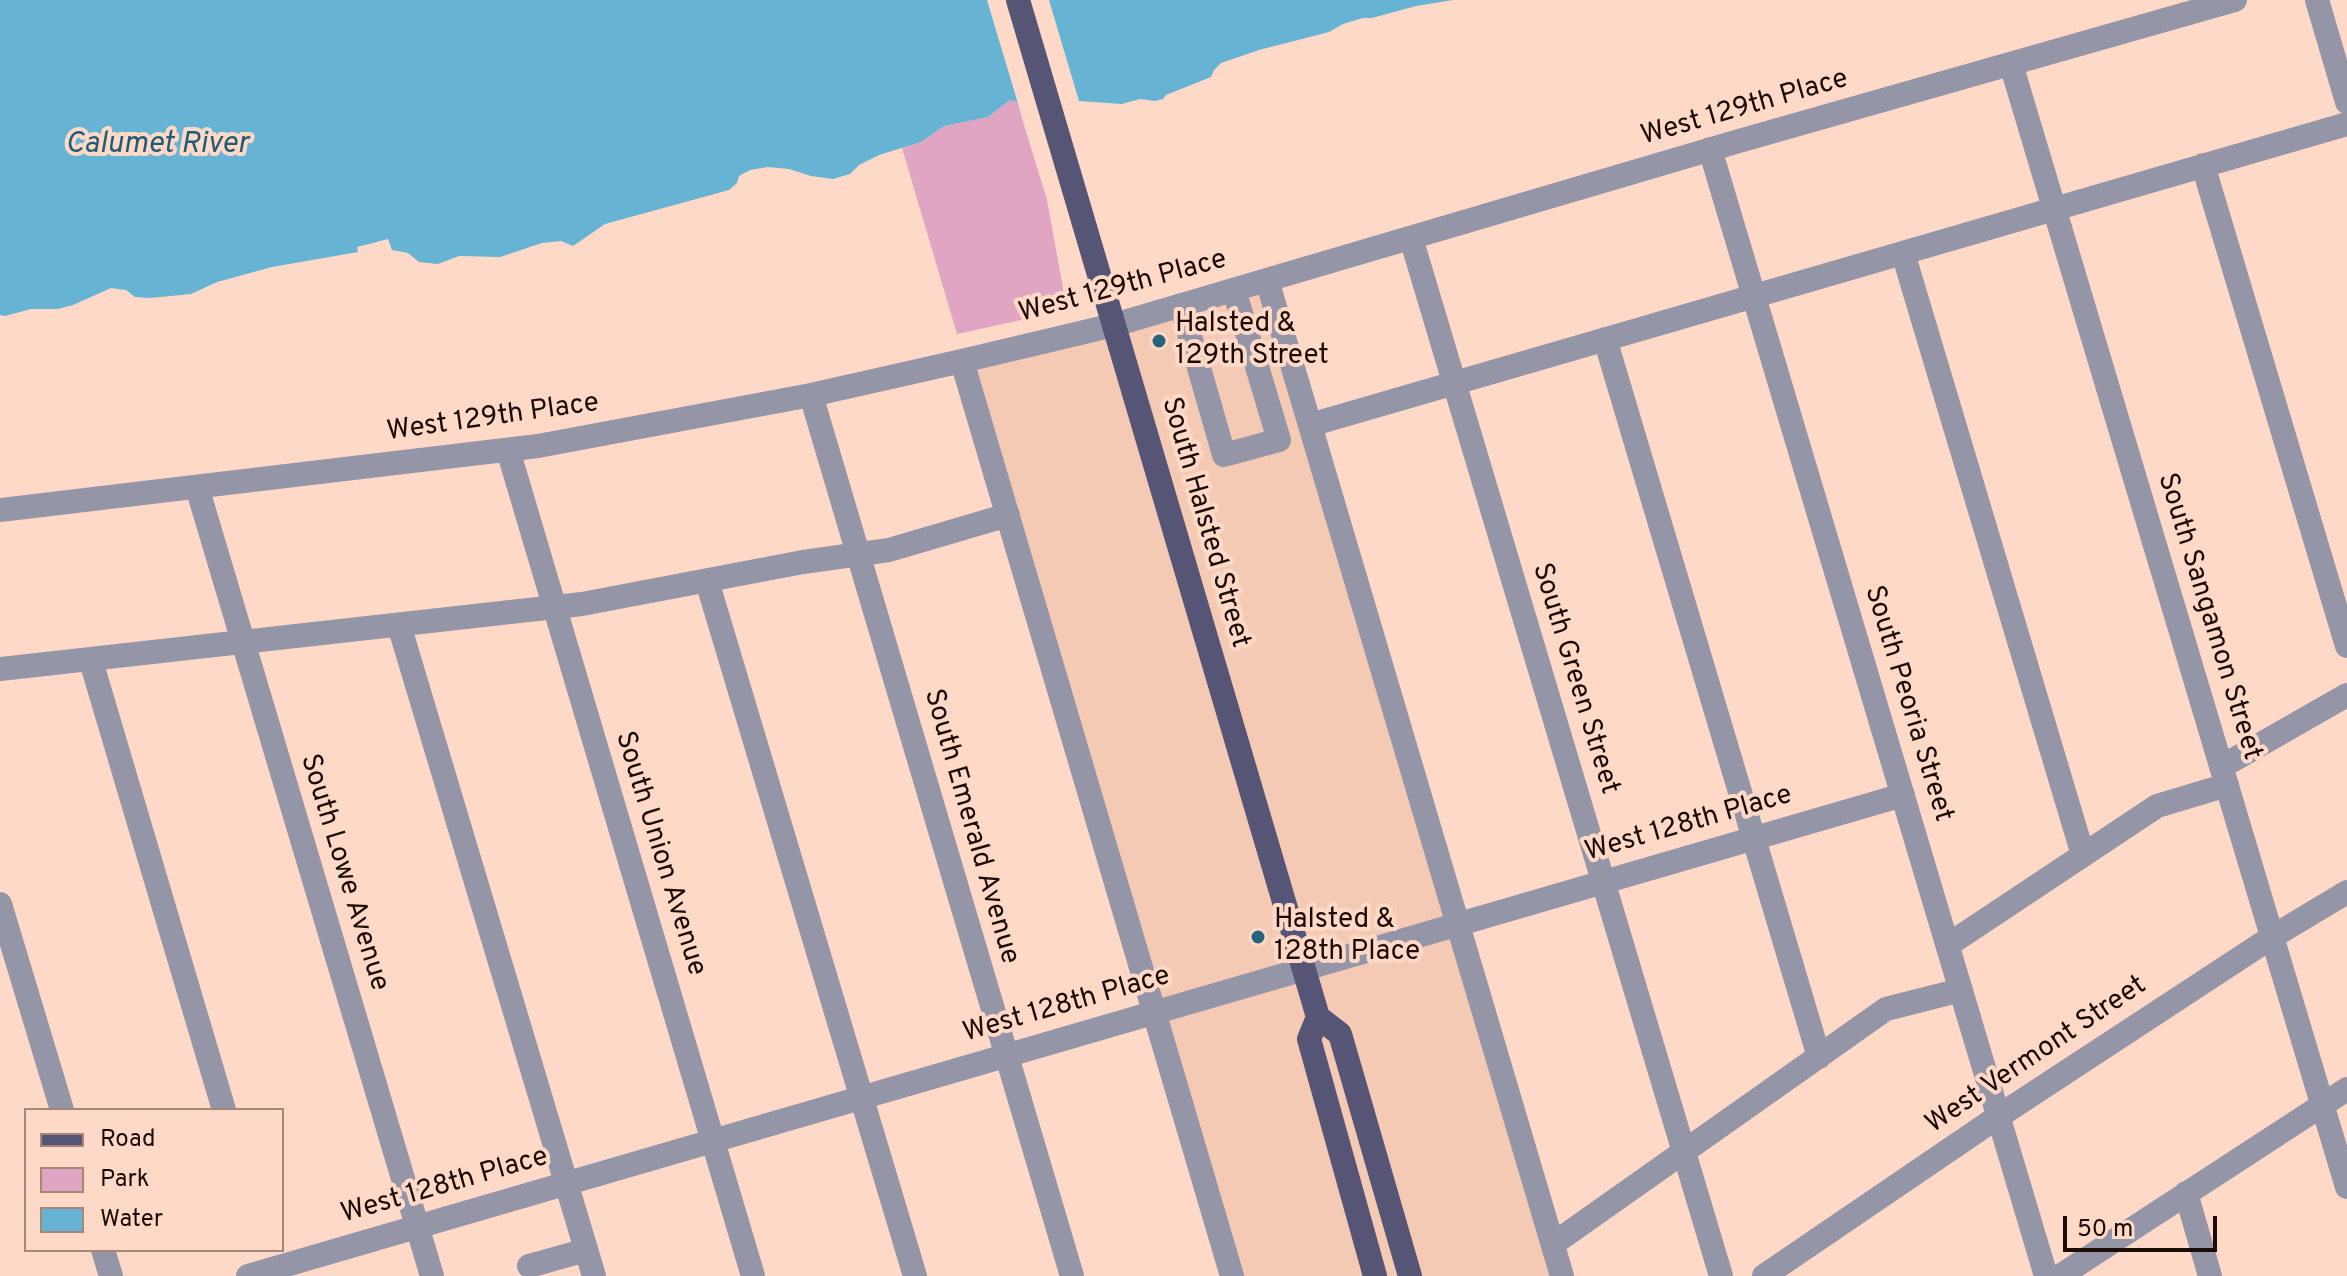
<!DOCTYPE html>
<style>
body{margin:0}
#map{position:relative;width:2347px;height:1276px;overflow:hidden;background:#ffd9c7;font-family:Overpass,sans-serif}
canvas{display:block}
.legend{position:absolute;left:24px;top:1108px;width:260px;height:144px;box-sizing:border-box;background:#ffd9c7;border:2px solid #a48779;margin:0;padding:10px 14px;list-style:none;font-size:24px;color:#1b0c05}
.legend li{display:flex;align-items:center;gap:16px;height:40px}
.legend b{width:40px;border:2px solid #a48779}
.scale{position:absolute;left:2063px;top:1216px;width:154px;height:36px;box-sizing:border-box;border:4px solid #1b0c05;border-top:0;padding-left:10px;font-size:24px;line-height:28px;white-space:nowrap;color:#1b0c05;-webkit-text-stroke:6px #ffd9c7;paint-order:stroke}
</style>
<div id="map">
<canvas width="2347" height="1276"></canvas>
<ul class="legend">
<li><b style="height:10px;background:#575576"></b>Road</li>
<li><b style="height:22px;background:#dfa5c3"></b>Park</li>
<li><b style="height:22px;background:#66b3d3"></b>Water</li>
</ul>
<div class="scale">50 m</div>
</div>
<script>
const c = document.querySelector('canvas').getContext('2d');
c.lineJoin = 'round';
function fill(path, color) { c.fillStyle = color; c.fill(path, 'evenodd'); }
const poly = rows => new Path2D(rows.map(r => 'M' + r).join(''));
function trace(path, color, width, dash) { c.strokeStyle = color; c.lineWidth = width; c.lineCap = dash ? 'butt' : 'round'; c.setLineDash(dash || []); c.stroke(path); }
function label(font, color, halo, rows, align = 'center') {
  c.font = font + ' Overpass,sans-serif'; c.lineWidth = 8; c.setLineDash([]); c.textBaseline = 'middle'; c.strokeStyle = halo; c.fillStyle = color; for (const [text, x, y, turn = 0] of rows) {
    c.save(); c.translate(x, y); c.rotate((+turn || 0) * Math.PI / 180); c.textAlign = isNaN(turn) ? turn : align; if (halo) c.strokeText(text, 0, 0); c.fillText(text, 0, 0); c.restore();
  }
}
fill(poly([
 [1263,286,1560,1276,1235,1276,965,363]
]), '#f5cab5');
fill(poly([
 [1010,100,1017,102,1047,200,1067,310,957,334,902,148,921,142,944,126,988,117]
]), '#dfa5c3');
fill(poly([
 [0,0,1453,0,1416,6,1372,18,1363,18,1343,24,1329,32,1259,50,1221,63,1214,70,1211,77,1166,95,1163,99,1155,101,1140,99,1122,104,1079,101,1022,117,1017,102,1010,100,988,117,944,126,921,142,879,155,859,165,850,174,833,179,811,176,789,169,768,167,750,170,739,176,737,183,729,190,605,224,573,246,561,241,542,243,500,257,459,256,438,264,419,262,408,253,392,250,388,239,357,247,358,252,272,267,217,282,191,294,150,298,135,297,126,290,111,288,73,305,58,309,31,309,5,316,0,315]
]), '#66b3d3');
fill(poly([
 [987,0,1049,0,1079,101,1022,117]
]), '#ffd9c7');
trace(poly([
 [2317,0,2347,102],
 [2011,64,2347,1187],
 [1710,149,2046,1276],
 [2203,165,2347,646],
 [1411,238,1721,1276],
 [1903,253,2083,855],
 [1267,280,1562,1276],
 [1181,305,1224,455,1279,440,1234,290],
 [1605,339,1819,1057],
 [962,361,1232,1276],
 [811,395,1072,1276],
 [1310,425,2347,124],
 [508,450,753,1276],
 [197,487,432,1276],
 [0,510,538,446,811,395,962,361,1114,325,1739,141,2235,0],
 [707,581,915,1276],
 [399,625,594,1276],
 [91,661,224,1110],
 [0,669,582,604,803,562,889,550,1008,515],
 [2221,767,2347,695],
 [0,904,62,1110],
 [1948,945,2157,806,2227,785],
 [2186,1193,2210,1276],
 [1553,1244,1886,1009,1961,990],
 [103,1250,111,1276],
 [529,1266,586,1250],
 [248,1276,1903,795],
 [1764,1276,1999,1116,2272,937,2347,892],
 [2060,1276,2347,1089]
]), '#9595a8', 24);
trace(poly([
 [1018,0,1318,1017,1340,1034,1410,1276],
 [1318,1017,1309,1039,1375,1276]
]), '#575576', 24);
for (const [x, y, r, color] of [
 [1159,341,8,"#27647b"],
 [1258,937,8,"#27647b"]
]) { const dot = new Path2D(); dot.arc(x, y, r, 0, 2 * Math.PI); c.fillStyle = color; c.fill(dot); trace(dot, '#ffd9c7', 3); }
label('28px', '#1b0c05', '#ffd9c7', [
 ["West 129th Place",1745,109,-16],
 ["West 129th Place",1123,288,-15],
 ["West 129th Place",493,419,-8],
 ["South Halsted Street",1204,523,74],
 ["South Sangamon Street",2208,617,73],
 ["South Green Street",1574,679,73],
 ["South Peoria Street",1907,704,73],
 ["West 128th Place",1689,825,-16],
 ["South Emerald Avenue",970,827,74],
 ["South Union Avenue",659,854,73],
 ["South Lowe Avenue",343,873,73],
 ["West 128th Place",1067,1006,-16],
 ["West Vermont Street",2037,1056,-34],
 ["West 128th Place",445,1187,-16]
]);
label('28px', '#1b0c05', '#ffd9c7', [
 ["Halsted &",1175,325],
 ["129th Street",1175,357],
 ["Halsted &",1274,921],
 ["128th Place",1274,953]
], 'left');
label('italic 30px', '#205d74', '#ffd9c7', [
 ["Calumet River",157,146]
]);
</script>
